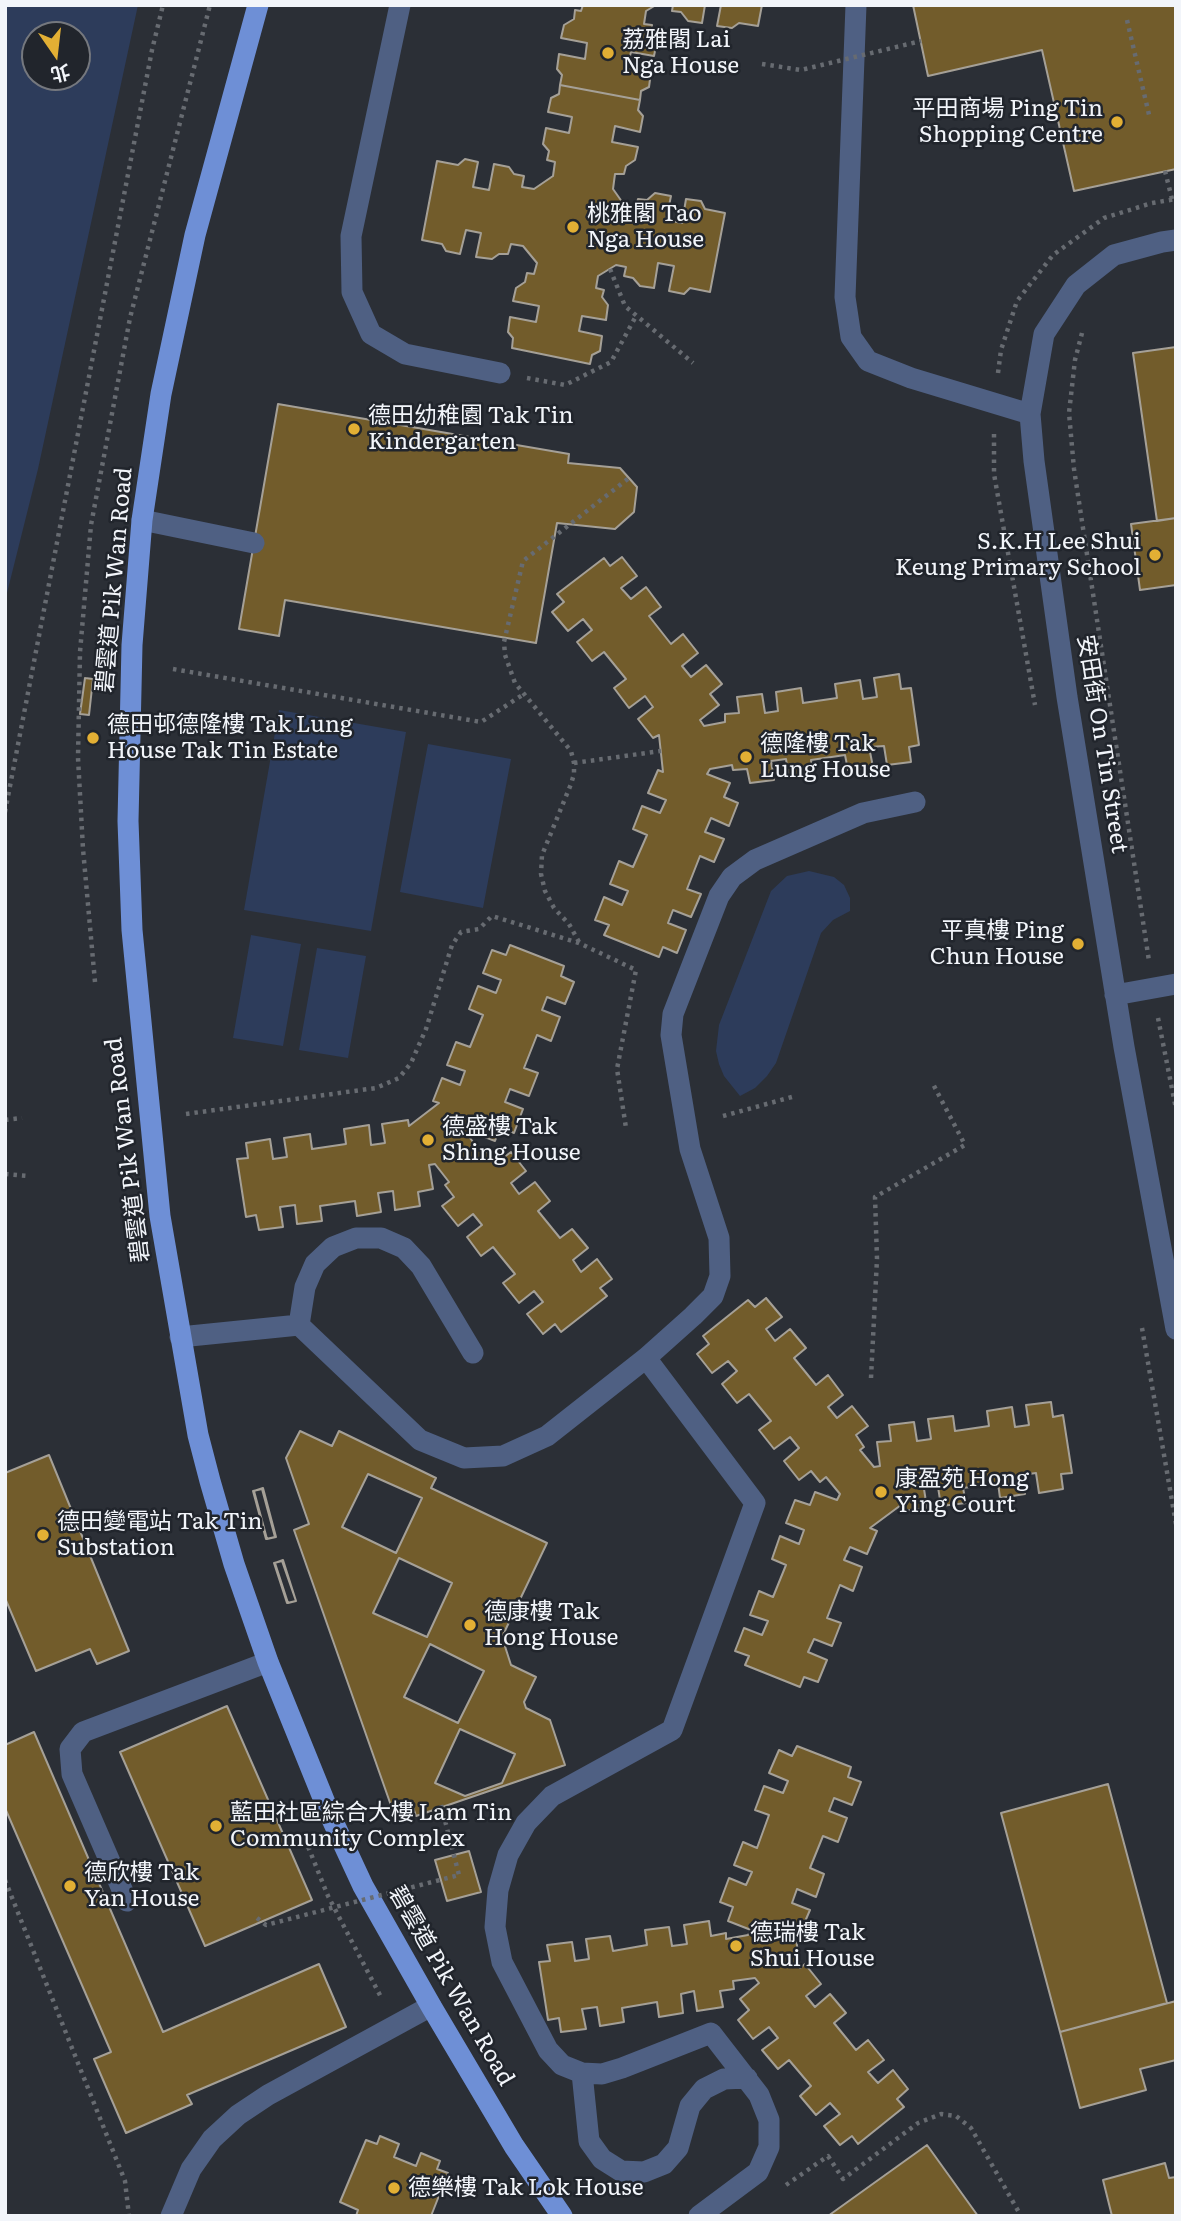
<!DOCTYPE html>
<meta charset="utf-8">
<style>
body{margin:0}
#map{position:relative;width:1181px;height:2221px;overflow:hidden;background:#2b2f36;font-family:Literata,"Noto Sans TC",serif}
canvas{display:block}
.frame{position:absolute;inset:0;border:7px solid #f2f5fa;pointer-events:none}
.north{position:absolute;left:21px;top:21px;width:70px;height:70px;box-sizing:border-box;background:#21252c;border:2px solid #75787e;border-radius:50%;rotate:166deg;font-size:19px;font-weight:700;line-height:28px;text-align:center;color:#f2f5fa}
.north::after{content:'';display:block;margin:auto;width:24px;height:32px;background:#e2af34;clip-path:polygon(50% 0,100% 100%,50% 72%,0 100%)}
</style>
<div id="map">
<canvas width="1181" height="2221"></canvas>
<div class="frame"></div>
<div class="north">北</div>
</div>
<script>
const c = document.querySelector('canvas').getContext('2d');
c.lineJoin = 'round';
function fill(path, color) { c.fillStyle = color; c.fill(path, 'evenodd'); }
const poly = rows => new Path2D(rows.map(r => 'M' + r).join(''));
function trace(path, color, width, dash) { c.strokeStyle = color; c.lineWidth = width; c.lineCap = dash ? 'butt' : 'round'; c.setLineDash(dash || []); c.stroke(path); }
function label(font, color, halo, rows, align = 'center') {
  c.font = font + ' Literata,"Noto Sans TC",serif'; c.lineWidth = 5; c.setLineDash([]); c.textBaseline = 'middle'; c.strokeStyle = halo; c.fillStyle = color; for (const [text, x, y, turn = 0] of rows) {
    c.save(); c.translate(x, y); c.rotate((+turn || 0) * Math.PI / 180); c.textAlign = isNaN(turn) ? turn : align; if (halo) c.strokeText(text, 0, 0); c.fillText(text, 0, 0); c.restore();
  }
}
fill(poly([
 [5,5,138,5,38,469,5,601],
 [35,35,77,35,77,77,35,77],
 [279,710,406,732,371,931,244,910],
 [428,744,511,759,483,908,400,892],
 [809,871,834,877,844,885,850,898,850,911,833,920,821,933,776,1063,767,1076,755,1088,740,1096,724,1076,719,1064,716,1051,719,1025,771,891,787,876],
 [251,935,301,944,283,1046,233,1038],
 [317,948,366,956,348,1058,299,1050]
]), '#2d3c5b');
const building = poly([
 [583,5,656,5,646,11,644,24,652,25,651,33,657,41,654,56,631,52,627,67,651,72,649,87,641,91,640,100,560,85,562,75,557,69,559,54,585,59,587,43,561,38,564,25,574,19,575,10,581,11,583,5],
 [673,5,705,5,702,23,688,21,681,12,672,11,673,5],
 [721,5,762,5,758,26,739,23,732,28,717,26,721,5],
 [913,5,1176,5,1176,169,1074,191,1042,50,928,76,913,5],
 [560,85,640,100,638,110,643,116,640,132,615,126,612,142,638,147,635,160,626,166,624,174,615,174,613,189,625,206,636,208,638,199,647,200,655,193,671,196,666,220,682,223,686,199,701,201,705,209,725,213,710,292,690,288,684,294,669,291,674,266,658,263,654,288,640,286,633,278,624,276,626,267,616,265,598,276,596,288,604,290,602,297,608,305,606,320,582,316,579,331,602,336,600,351,592,355,590,364,512,348,513,338,508,332,510,317,536,322,539,306,513,301,516,288,525,282,527,273,534,274,537,263,523,246,511,244,508,254,499,254,492,259,476,257,481,233,466,230,460,254,446,251,442,244,422,240,437,161,458,165,465,159,478,162,473,187,489,190,494,164,509,167,514,174,524,176,522,187,534,189,553,176,555,162,547,160,549,151,543,144,546,128,569,133,572,117,548,112,551,98,559,94,560,85],
 [1176,347,1176,518,1157,521,1133,353,1176,347],
 [278,404,569,454,568,463,620,468,637,487,634,512,615,529,557,523,536,643,285,600,279,636,239,629,278,404],
 [1176,518,1176,585,1140,590,1131,524,1176,518],
 [622,557,637,576,621,588,631,599,646,587,661,607,649,616,671,644,683,634,698,653,682,666,691,677,706,665,722,684,710,694,719,705,700,720,704,726,725,722,725,714,739,713,737,697,762,694,765,713,778,711,776,692,801,688,803,703,837,698,835,684,860,680,863,699,877,697,874,678,899,674,901,689,911,688,919,745,909,747,911,762,887,765,884,746,869,747,873,767,848,770,845,755,811,760,813,775,789,778,786,759,771,761,774,780,750,783,747,769,733,770,732,765,710,769,707,774,730,783,724,797,738,803,729,826,711,818,705,832,724,839,714,862,700,856,687,889,701,894,691,917,673,910,668,923,686,930,677,953,663,947,659,957,604,935,609,925,595,920,604,897,622,905,628,891,610,884,619,861,633,867,647,835,633,829,642,806,660,813,666,800,648,793,658,770,663,772,659,735,653,738,638,719,653,707,645,696,629,708,614,688,626,679,604,652,592,661,577,642,592,630,583,619,568,631,552,612,564,602,557,594,604,558,610,566,622,557],
 [85,678,93,679,89,715,80,714,85,678],
 [510,945,564,966,561,976,574,982,565,1004,547,997,542,1010,560,1017,551,1041,537,1035,524,1068,538,1073,529,1096,510,1089,505,1102,523,1109,514,1133,500,1127,495,1141,472,1132,470,1138,483,1155,489,1150,499,1161,511,1152,526,1171,511,1183,519,1194,535,1182,550,1201,538,1211,560,1238,572,1229,588,1248,573,1260,581,1272,597,1259,612,1279,600,1288,607,1296,561,1332,555,1324,543,1334,527,1314,543,1302,534,1291,519,1303,503,1283,515,1274,493,1247,481,1256,467,1237,482,1225,473,1214,458,1226,442,1206,454,1197,445,1185,449,1182,435,1164,429,1165,433,1189,418,1192,420,1206,395,1210,393,1191,378,1193,381,1212,357,1216,355,1201,320,1206,322,1221,297,1224,295,1205,280,1207,283,1227,259,1230,256,1215,246,1217,237,1159,248,1158,246,1143,270,1139,273,1159,287,1157,284,1138,310,1134,312,1149,346,1144,344,1129,369,1125,371,1145,385,1143,382,1124,408,1120,409,1126,439,1103,433,1101,442,1078,460,1085,465,1071,447,1065,456,1042,470,1047,483,1015,469,1009,478,986,496,993,501,980,483,973,492,950,506,955,510,945],
 [766,1298,782,1317,766,1329,775,1341,790,1329,806,1348,794,1358,816,1385,828,1375,843,1395,828,1407,837,1418,852,1406,868,1426,856,1435,864,1447,860,1450,874,1467,880,1466,877,1442,891,1441,889,1425,914,1422,917,1441,931,1439,928,1419,953,1416,955,1431,989,1426,987,1411,1012,1407,1015,1427,1029,1425,1026,1405,1051,1402,1053,1417,1063,1415,1072,1473,1061,1474,1063,1489,1039,1493,1036,1473,1022,1475,1025,1494,1000,1498,998,1483,963,1488,966,1503,941,1506,938,1487,924,1489,927,1508,902,1511,901,1505,870,1528,877,1531,867,1554,850,1547,844,1560,862,1567,853,1591,840,1585,827,1618,841,1623,832,1646,814,1639,808,1652,827,1660,818,1682,804,1677,800,1687,745,1665,749,1656,735,1651,744,1628,762,1635,768,1621,750,1615,759,1591,773,1597,786,1565,772,1559,780,1536,799,1544,804,1530,786,1523,795,1500,810,1505,815,1492,837,1500,840,1494,826,1477,820,1482,811,1471,799,1480,784,1461,799,1448,790,1437,774,1449,759,1430,771,1421,749,1394,737,1403,722,1384,737,1371,728,1361,712,1373,697,1354,709,1344,703,1336,748,1300,755,1307,766,1298],
 [300,1431,332,1446,339,1431,436,1478,431,1488,547,1543,502,1637,511,1665,536,1677,524,1702,526,1708,550,1720,565,1765,416,1816,413,1807,394,1814,294,1530,309,1524,286,1458,300,1431],
 [368,1474,422,1498,396,1553,342,1527,368,1474],
 [399,1558,452,1583,427,1637,373,1613,399,1558],
 [430,1644,484,1671,458,1723,404,1697,430,1644],
 [460,1729,515,1754,502,1783,465,1796,435,1783,460,1729],
 [49,1455,129,1651,97,1664,90,1649,36,1671,5,1598,5,1473,49,1455],
 [263,1488,276,1537,267,1539,254,1491,263,1488],
 [262,1489,275,1537,266,1539,253,1491,262,1489],
 [283,1560,296,1601,288,1603,275,1563,283,1560],
 [282,1561,296,1601,287,1603,274,1563,282,1561],
 [227,1706,312,1900,205,1946,120,1752,227,1706],
 [34,1732,163,2032,319,1964,346,2027,187,2095,192,2104,126,2133,94,2059,111,2052,5,1808,5,1745,34,1732],
 [797,1746,851,1767,848,1777,861,1782,852,1805,834,1798,829,1811,847,1818,838,1842,823,1836,810,1868,824,1874,816,1897,797,1889,792,1903,810,1910,800,1933,795,1931,800,1968,805,1964,821,1984,806,1996,815,2007,830,1994,846,2013,834,2023,856,2050,868,2040,884,2060,868,2072,878,2083,893,2070,908,2089,897,2099,904,2107,858,2144,852,2136,840,2145,824,2126,840,2114,830,2103,816,2115,800,2096,811,2086,789,2060,778,2069,762,2050,778,2038,769,2027,753,2039,738,2020,749,2010,740,1999,759,1983,755,1978,733,1981,734,1989,720,1991,723,2007,697,2011,694,1991,681,1994,683,2013,659,2017,657,2002,622,2008,624,2022,600,2026,597,2007,582,2009,586,2029,561,2032,559,2018,548,2020,539,1962,550,1961,547,1945,572,1942,575,1961,589,1959,586,1939,610,1936,613,1951,647,1945,645,1930,669,1927,672,1946,687,1944,684,1925,709,1921,711,1936,726,1933,726,1939,748,1935,751,1930,728,1921,733,1907,720,1902,729,1878,746,1885,752,1872,734,1865,743,1842,757,1848,769,1815,755,1810,764,1786,783,1793,788,1781,769,1773,779,1750,792,1756,797,1746],
 [1108,1784,1167,2003,1060,2032,1001,1813,1108,1784],
 [469,1851,481,1892,447,1901,435,1860,469,1851],
 [1176,2001,1176,2060,1140,2069,1146,2090,1080,2108,1060,2032,1176,2001],
 [380,2136,399,2144,394,2157,416,2166,421,2153,440,2161,437,2169,448,2173,431,2216,356,2216,358,2210,340,2202,366,2140,377,2144,380,2136],
 [927,2145,978,2216,828,2216,927,2145],
 [1165,2163,1169,2178,1176,2177,1176,2216,1112,2216,1103,2180,1165,2163]
]);
fill(building, '#725c2b');
trace(building, '#a5a097', 2);
trace(poly([
 [1127,20,1150,119],
 [1165,171,1172,199],
 [610,269,625,306,693,363],
 [1082,333,1075,360,1069,413,1074,469,1149,961],
 [998,373,1001,350,1017,301,1053,255,1104,218,1152,203,1176,199],
 [527,378,565,385,611,362,636,316],
 [994,434,994,474,1035,705],
 [173,669,481,722,524,694],
 [574,763,661,751],
 [5,812,152,50,163,5],
 [579,942,569,924,554,908,545,891,541,874,542,855,571,784,574,774,574,763,571,751,515,683,505,655,504,642,523,561,629,478],
 [95,982,83,849,78,758,80,652,91,525,130,318,210,5],
 [1158,1018,1176,1109],
 [186,1114,376,1088,399,1078,411,1063,426,1029,452,945,461,932,479,929,492,916,579,943,636,970,617,1069,626,1128],
 [723,1116,792,1097],
 [5,1120,22,1118],
 [5,1174,27,1176],
 [1142,1328,1176,1524],
 [871,1378,877,1259,875,1197,965,1145,933,1084],
 [441,1805,459,1875],
 [305,1839,328,1896,382,1999],
 [5,1880,125,2181,129,2216],
 [786,2185,828,2156,843,2179,918,2123,941,2114,956,2116,971,2128,1021,2216]
]), '#676b71', 4.5, [3.5, 5]);
trace(poly([
 [400,5,351,236,352,292,371,334,405,354,500,373],
 [856,5,845,297,851,337,868,361,911,378,1030,414],
 [1176,240,1162,242,1114,255,1076,285,1044,334,1030,414,1034,461,1067,697,1124,1047,1176,1329],
 [142,520,254,543],
 [1115,995,1176,984],
 [299,1325,305,1287,315,1264,333,1247,356,1238,381,1238,404,1248,421,1266,473,1353],
 [180,1337,299,1325,420,1440,464,1458,503,1456,547,1436,646,1358,693,1316,713,1296,720,1276,719,1238,690,1149,671,1035,673,1014,719,896,732,877,755,860,863,813,915,802],
 [646,1358,755,1503,672,1730,552,1796,526,1823,508,1855,498,1890,495,1927,502,1962,548,2050,562,2065,582,2073,602,2074,622,2068,711,2033,759,2095,769,2120,769,2147,758,2172,699,2216],
 [127,1901,72,1774,70,1749,83,1732,268,1662],
 [582,2073,589,2141,602,2159,621,2171,644,2172,664,2164,678,2148,690,2106,704,2089,724,2079,747,2078],
 [171,2216,191,2169,212,2139,238,2115,268,2095,431,2006]
]), '#4f6083', 21);
trace(poly([
 [258,5,195,235,161,394,142,520,132,645,128,821,132,930,160,1216,198,1435,210,1481,234,1564,268,1662,330,1815,363,1886,431,2006,514,2146,562,2216]
]), '#6e8fd6', 21);
trace(poly([
 [762,64,801,70,921,41],
 [257,1918,266,1925,459,1875]
]), '#676b71', 4.5, [3.5, 5]);
for (const [x, y, r, color] of [
 [608,53,7,"#e2af34"],
 [1117,122,7,"#e2af34"],
 [573,227,7,"#e2af34"],
 [354,429,7,"#e2af34"],
 [1155,555,7,"#e2af34"],
 [93,738,7,"#e2af34"],
 [746,757,7,"#e2af34"],
 [1078,944,7,"#e2af34"],
 [428,1140,7,"#e2af34"],
 [881,1492,7,"#e2af34"],
 [43,1535,7,"#e2af34"],
 [470,1625,7,"#e2af34"],
 [216,1826,7,"#e2af34"],
 [70,1886,7,"#e2af34"],
 [736,1946,7,"#e2af34"],
 [394,2188,7,"#e2af34"]
]) { const dot = new Path2D(); dot.arc(x, y, r, 0, 2 * Math.PI); c.fillStyle = color; c.fill(dot); trace(dot, '#21252c', 2.5); }
label('23px', '#f2f5fa', '#21252c', [
 ["荔雅閣 Lai",622,40],
 ["Nga House",622,66],
 ["平田商場 Ping Tin",1103,109,"right"],
 ["Shopping Centre",1103,135,"right"],
 ["桃雅閣 Tao",587,214],
 ["Nga House",587,240],
 ["德田幼稚園 Tak Tin",368,416],
 ["Kindergarten",368,442],
 ["S.K.H Lee Shui",1141,542,"right"],
 ["Keung Primary School",1141,568,"right"],
 ["德田邨德隆樓 Tak Lung",107,725],
 ["House Tak Tin Estate",107,751],
 ["德隆樓 Tak",760,744],
 ["Lung House",760,770],
 ["平真樓 Ping",1064,931,"right"],
 ["Chun House",1064,957,"right"],
 ["德盛樓 Tak",442,1127],
 ["Shing House",442,1153],
 ["康盈苑 Hong",895,1479],
 ["Ying Court",895,1505],
 ["德田變電站 Tak Tin",57,1522],
 ["Substation",57,1548],
 ["德康樓 Tak",484,1612],
 ["Hong House",484,1638],
 ["藍田社區綜合大樓 Lam Tin",230,1813],
 ["Community Complex",230,1839],
 ["德欣樓 Tak",84,1873],
 ["Yan House",84,1899],
 ["德瑞樓 Tak",750,1933],
 ["Shui House",750,1959],
 ["德樂樓 Tak Lok House",408,2188]
], 'left');
label('23px', '#f2f5fa', '#21252c', [
 ["碧雲道 Pik Wan Road",115,580,-85],
 ["安田街 On Tin Street",1102,744,81],
 ["碧雲道 Pik Wan Road",128,1150,-97],
 ["碧雲道 Pik Wan Road",451,1986,60]
]);
</script>
